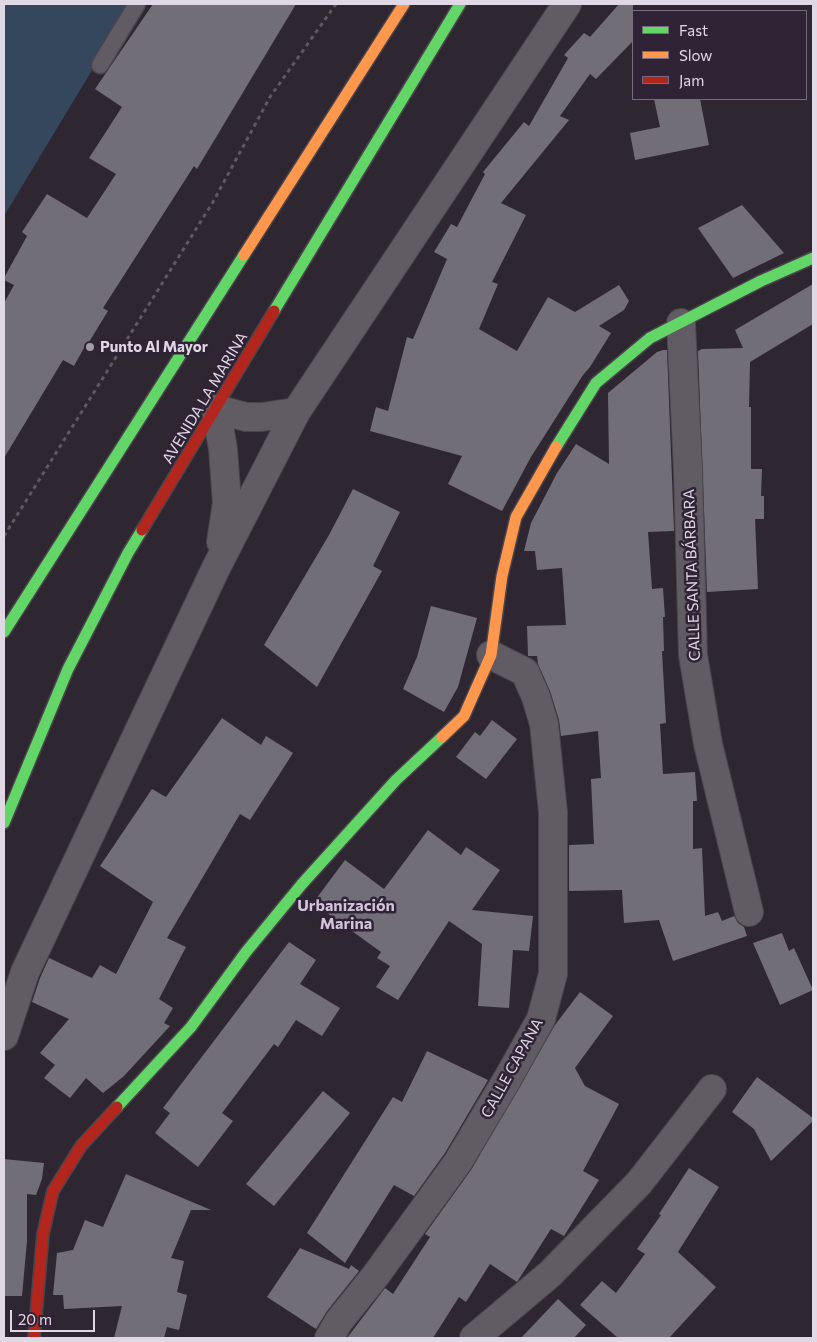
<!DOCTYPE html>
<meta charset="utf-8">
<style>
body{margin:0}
#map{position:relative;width:817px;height:1342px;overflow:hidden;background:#2e2731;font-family:Commissioner,sans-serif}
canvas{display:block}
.frame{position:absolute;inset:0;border:5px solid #e0d8e4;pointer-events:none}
.legend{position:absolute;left:632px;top:10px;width:175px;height:90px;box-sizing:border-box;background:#2f2335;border:1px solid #766b7b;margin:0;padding:6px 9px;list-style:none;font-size:15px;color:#e0d8e4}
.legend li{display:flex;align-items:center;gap:10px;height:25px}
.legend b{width:25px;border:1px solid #766b7b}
.scale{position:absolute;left:10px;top:1310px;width:85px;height:22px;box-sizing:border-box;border:2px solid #e0d8e4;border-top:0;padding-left:6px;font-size:15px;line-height:18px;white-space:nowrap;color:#e0d8e4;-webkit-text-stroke:4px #2f2335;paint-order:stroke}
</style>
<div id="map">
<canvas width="817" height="1342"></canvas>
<div class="frame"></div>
<ul class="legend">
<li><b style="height:6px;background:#63d668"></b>Fast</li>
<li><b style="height:6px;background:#ff974d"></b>Slow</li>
<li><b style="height:6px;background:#b3261e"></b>Jam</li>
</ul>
<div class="scale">20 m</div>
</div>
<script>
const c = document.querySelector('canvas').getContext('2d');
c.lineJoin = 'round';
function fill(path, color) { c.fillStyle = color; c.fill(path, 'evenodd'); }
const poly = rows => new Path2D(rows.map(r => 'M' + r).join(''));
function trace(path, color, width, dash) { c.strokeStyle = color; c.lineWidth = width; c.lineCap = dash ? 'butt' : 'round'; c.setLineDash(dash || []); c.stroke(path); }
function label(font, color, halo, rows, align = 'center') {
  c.font = font + ' Commissioner,sans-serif'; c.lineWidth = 5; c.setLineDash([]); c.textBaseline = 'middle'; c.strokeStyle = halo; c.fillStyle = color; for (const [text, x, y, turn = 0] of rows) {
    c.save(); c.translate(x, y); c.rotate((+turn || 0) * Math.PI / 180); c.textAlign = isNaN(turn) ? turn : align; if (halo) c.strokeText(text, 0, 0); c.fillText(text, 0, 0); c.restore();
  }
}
fill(poly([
 [4,4,132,4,4,216]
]), '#35475d');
fill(poly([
 [153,4,296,4,197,169,194,166,103,308,108,311,86,347,85,346,74,366,63,360,4,458,4,303,14,285,4,280,4,278,27,236,22,232,47,194,87,218,116,174,89,158,122,107,95,89],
 [619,4,633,4,633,41,596,79,590,74,560,116,569,120,501,203,526,215,492,282,498,284,479,329,517,351,548,297,575,312,619,285,629,301,624,310,599,326,611,333,590,367,583,375,531,457,502,511,448,484,462,456,370,431,376,407,388,411,407,337,413,339,447,259,434,252,451,224,457,227,485,174,483,172,524,122,529,126,568,58,564,55,584,33,590,37],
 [654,99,700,99,709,145,635,160,630,133,660,127],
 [742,205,784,253,733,278,698,228],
 [813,284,813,324,750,362,749,407,751,407,751,469,762,469,761,496,764,496,764,519,755,519,758,589,707,592,698,351,702,349,743,348,735,330],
 [663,350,667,350,674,531,648,532,652,589,663,588,665,617,663,617,664,651,662,651,666,723,660,724,663,774,695,772,697,801,693,801,693,849,702,848,705,916,718,912,722,921,734,916,738,923,744,927,747,936,673,961,659,920,624,923,622,890,569,891,569,845,594,844,591,779,601,778,598,731,561,736,559,720,550,691,538,664,537,656,528,656,527,626,566,625,562,568,537,570,535,551,524,551,531,523,557,473,576,444,609,464,608,393,657,352],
 [353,489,400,512,373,566,382,571,317,687,264,645,329,535],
 [431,606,477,618,458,687,444,712,403,689,417,657],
 [222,718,261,745,266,736,293,753,250,820,240,814,167,938,186,947,159,999,173,1008,164,1023,170,1026,124,1076,103,1093,86,1078,70,1098,44,1078,55,1065,40,1053,69,1019,32,1002,40,978,49,958,92,978,100,965,116,974,153,902,100,866,152,789,166,797],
 [492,720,517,739,486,779,456,757,475,732,480,736],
 [428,830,461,855,466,847,500,870,472,910,533,916,529,951,513,950,509,1008,478,1006,482,944,449,921,398,1000,376,987,390,966,377,958,381,952,313,903,345,860,384,889],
 [782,933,789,951,794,948,813,990,780,1005,753,943],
 [289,942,316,960,300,984,340,1008,322,1036,296,1020,278,1047,274,1044,222,1113,233,1121,198,1167,155,1133,170,1113,163,1108],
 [580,992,613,1016,575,1068,585,1086,619,1104,583,1171,599,1180,564,1236,551,1229,517,1282,490,1264,466,1302,459,1297,433,1338,347,1338,385,1288,393,1294,430,1237,425,1234,471,1170,555,1025],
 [427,1051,488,1080,445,1153,414,1196,394,1185,345,1263,307,1233,393,1097,402,1102],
 [757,1077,813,1118,813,1121,771,1161,754,1129,732,1112],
 [323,1091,350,1113,274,1206,246,1184],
 [4,1159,44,1163,42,1179,36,1195,27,1194,27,1241,22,1296,4,1296],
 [689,1168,719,1187,678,1252,716,1287,669,1338,618,1338,580,1305,602,1281,616,1293,645,1254,637,1249,661,1215,659,1214],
 [126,1174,211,1210,191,1210,171,1258,184,1261,177,1292,187,1295,179,1330,167,1327,164,1338,114,1338,122,1306,64,1309,63,1295,53,1295,57,1253,73,1250,85,1220,103,1227],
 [300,1248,349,1269,351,1265,359,1271,327,1311,316,1329,267,1297],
 [558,1299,586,1325,574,1338,521,1338]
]), '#716e78');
const lane = poly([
 [100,65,137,4]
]);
const street = poly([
 [681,323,688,471,693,655,708,744,749,912],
 [221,542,227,503,223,449,216,409,246,417,262,417,296,412],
 [4,1036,25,972,216,568,296,412,567,4],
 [329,1338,339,1321,376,1275,458,1162,508,1078,541,1019,553,974,553,812,544,724,536,697,525,672,491,655],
 [474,1338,550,1274,639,1183,712,1089]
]);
const fast = poly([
 [274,311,460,4],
 [556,447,596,383,650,338,761,281,813,258],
 [4,632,244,255],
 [4,823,68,669,128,553,142,530],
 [117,1107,191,1027,246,952,302,884,396,780,442,737]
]);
const slow = poly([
 [244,255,404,4],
 [442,737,464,716,491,655,502,576,516,517,556,447]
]);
const jam = poly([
 [142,530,274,311],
 [34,1338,43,1234,53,1191,81,1146,117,1107]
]);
trace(lane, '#4a454d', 19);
trace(street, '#4a454d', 30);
trace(fast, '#4a454d', 14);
trace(slow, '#4a454d', 14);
trace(jam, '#4a454d', 14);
trace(poly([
 [4,536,213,202,270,97,336,4]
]), '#5e5960', 3, [4, 4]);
trace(lane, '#615c64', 16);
trace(street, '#615c64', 28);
trace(fast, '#63d668', 11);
trace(slow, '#ff974d', 11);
trace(jam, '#b3261e', 11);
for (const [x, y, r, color] of [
 [90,347,5,"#a29aa5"]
]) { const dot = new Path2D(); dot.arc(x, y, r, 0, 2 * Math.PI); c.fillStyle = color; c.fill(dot); trace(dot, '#2f2335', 2); }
label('bold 15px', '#e0d8e4', '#2f2335', [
 ["Punto Al Mayor",100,347]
], 'left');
label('15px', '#e0d8e4', '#2f2335', [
 ["AVENIDA LA MARINA",205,398,-59],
 ["CALLE SANTA BÁRBARA",692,575,-92],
 ["CALLE CAPANA",512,1068,-61]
]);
label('bold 16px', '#d2c4da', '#2f2335', [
 ["Urbanización",346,906],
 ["Marina",346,924]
]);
</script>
